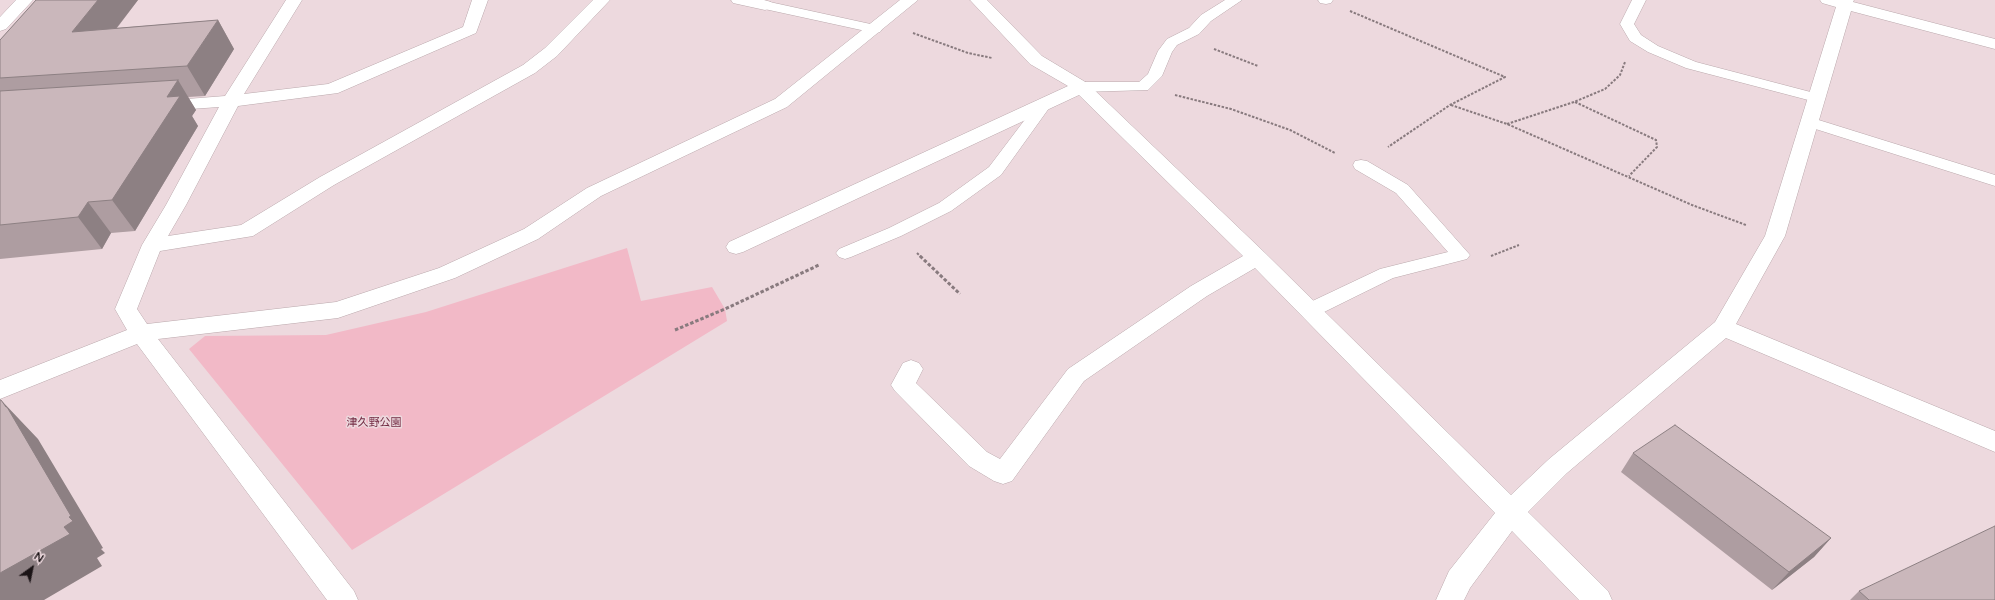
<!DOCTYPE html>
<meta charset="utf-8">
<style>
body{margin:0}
#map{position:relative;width:1995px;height:600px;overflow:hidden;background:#edd9de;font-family:"Varela Round",sans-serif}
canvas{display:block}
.north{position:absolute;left:12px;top:548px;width:40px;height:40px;-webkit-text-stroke:3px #edd9de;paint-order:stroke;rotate:33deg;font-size:11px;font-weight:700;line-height:16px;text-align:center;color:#1b1416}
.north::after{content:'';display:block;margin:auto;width:14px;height:18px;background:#1b1416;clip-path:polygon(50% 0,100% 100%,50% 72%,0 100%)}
</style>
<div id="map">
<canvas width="1995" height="600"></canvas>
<div class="north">N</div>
</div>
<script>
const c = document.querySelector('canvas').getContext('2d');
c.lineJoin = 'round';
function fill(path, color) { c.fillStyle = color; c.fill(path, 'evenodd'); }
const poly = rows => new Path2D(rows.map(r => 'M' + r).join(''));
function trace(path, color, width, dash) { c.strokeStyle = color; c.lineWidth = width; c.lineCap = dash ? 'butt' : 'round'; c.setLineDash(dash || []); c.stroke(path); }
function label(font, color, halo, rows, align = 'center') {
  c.font = font + ' "Varela Round","Noto Sans JP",sans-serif'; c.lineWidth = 3; c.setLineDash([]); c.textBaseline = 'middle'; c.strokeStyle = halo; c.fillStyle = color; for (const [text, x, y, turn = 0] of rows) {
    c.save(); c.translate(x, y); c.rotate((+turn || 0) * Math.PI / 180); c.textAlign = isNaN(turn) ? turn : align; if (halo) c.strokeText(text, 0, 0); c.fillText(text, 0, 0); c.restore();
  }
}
fill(poly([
 [627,248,641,301,712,287,725,309,727,321,352,550,189,349,205,336,326,335,426,312]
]), '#f2b9c7');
const lane = poly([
 [1225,0,1242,0,1211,21,1199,34,1177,45,1172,52,1162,76,1148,90,1081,92,1076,90,1073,87,1076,84,1081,82,1139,82,1148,74,1158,51,1167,39,1189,28,1201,15,1225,0],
 [1318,0,1333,0,1331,3,1326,4,1320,3,1318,0],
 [1632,0,1646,0,1634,24,1641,35,1658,46,1696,62,1822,95,1825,98,1822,101,1812,101,1686,68,1648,52,1630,41,1620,24,1632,0],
 [765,1,875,25,880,26,882,29,880,32,875,33,760,8,758,5,760,2,765,1],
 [1044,99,1049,101,1052,104,1001,175,951,211,901,236,851,257,845,259,839,257,836,253,839,249,889,228,939,203,989,167,1039,101,1044,99],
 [1809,117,1995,175,1995,186,1803,125,1801,122,1803,119,1809,117],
 [1361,160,1367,161,1408,185,1470,255,1467,259,1393,278,1318,315,1311,317,1304,315,1301,310,1304,305,1380,269,1448,252,1396,193,1355,169,1353,165,1355,161,1361,160]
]);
const street = poly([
 [286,0,302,0,244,94,328,84,463,27,472,0,488,0,476,33,338,93,238,106,186,205,168,236,241,225,320,177,523,65,545,48,593,0,610,0,557,56,535,73,334,185,253,236,160,251,137,309,147,324,336,302,439,268,524,229,587,188,775,99,900,0,918,0,787,107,601,196,538,239,455,278,338,318,158,339,354,591,358,600,327,600,137,344,0,399,0,380,127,330,115,309,142,245,166,205,219,107,162,111,156,110,153,106,156,102,162,101,225,96,286,0],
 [731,0,764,0,771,2,773,5,771,8,765,10,733,3,731,0],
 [970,0,987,0,1042,56,1087,83,1264,252,1511,495,1549,459,1715,322,1765,236,1836,7,1822,3,1820,0,1854,0,1853,2,1995,39,1995,49,1851,11,1785,236,1736,324,1995,431,1995,452,1726,338,1567,473,1528,512,1608,591,1612,600,1579,600,1512,531,1470,588,1464,600,1436,600,1449,571,1495,513,1255,268,1207,296,1084,381,1012,481,1003,484,994,481,969,466,895,391,891,385,903,363,911,360,919,363,923,369,916,383,987,452,1000,459,1068,369,1191,286,1243,256,1079,95,743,252,736,254,729,252,726,247,729,242,1068,86,1030,64,970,0]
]);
const secondary = poly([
 [16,0,33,0,6,29,0,31,0,17,16,0]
]);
trace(lane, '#baa8ac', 1);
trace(street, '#baa8ac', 1);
trace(secondary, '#baa8ac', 1);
trace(poly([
 [1350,11,1505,77,1450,105,1388,147],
 [913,33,968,53,992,58],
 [1214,49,1258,66],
 [1175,95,1231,109,1290,130,1335,153],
 [1575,102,1656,140,1657,147,1629,176],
 [1451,105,1507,124,1692,205,1746,225],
 [1507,124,1574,102,1605,89,1620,75,1625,62],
 [917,253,921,257],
 [1491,256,1519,245]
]), '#887a7e', 2, [2.5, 1.5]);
trace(poly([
 [920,256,960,294],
 [675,330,725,309,819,265]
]), '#887a7e', 3, [3.5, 2]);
fill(lane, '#fff');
fill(street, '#fff');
fill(secondary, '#fff');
fill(poly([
 [36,0,138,0,117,28,218,20,234,49,205,96,188,97,196,110,192,116,198,126,135,231,111,233,102,249,0,259,0,40],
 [1633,453,1831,538,1814,557,1772,590,1621,472],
 [1859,591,1995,600,1850,600]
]), '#ae9da1');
fill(poly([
 [98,0,138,0,91,61,72,32],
 [218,20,234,49,205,96,187,66],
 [178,80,196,110,192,116,198,126,135,231,112,200,167,97],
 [88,202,111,233,102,249,78,217],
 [1,400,38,439,103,548,101,549,105,553,97,558,102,566,44,600,0,600,0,573,64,527,69,517],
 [1831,538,1814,557,1772,590,1789,572]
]), '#8d8083');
const building = poly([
 [36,0,98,0,72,32,218,20,187,66,0,78,0,40,36,0],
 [178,80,167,97,180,96,112,200,88,202,78,217,0,225,0,91,178,80],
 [0,400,1,400,6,407,7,407,71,516,69,517,73,521,64,527,70,534,0,573,0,400],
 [1675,425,1831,538,1789,572,1633,453,1675,425],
 [1995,526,1995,600,1869,600,1859,591,1995,526]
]);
fill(building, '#cab7bb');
trace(building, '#8d8083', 1);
label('11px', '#732c44', '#edd9de', [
 ["津久野公園",374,423]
]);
</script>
